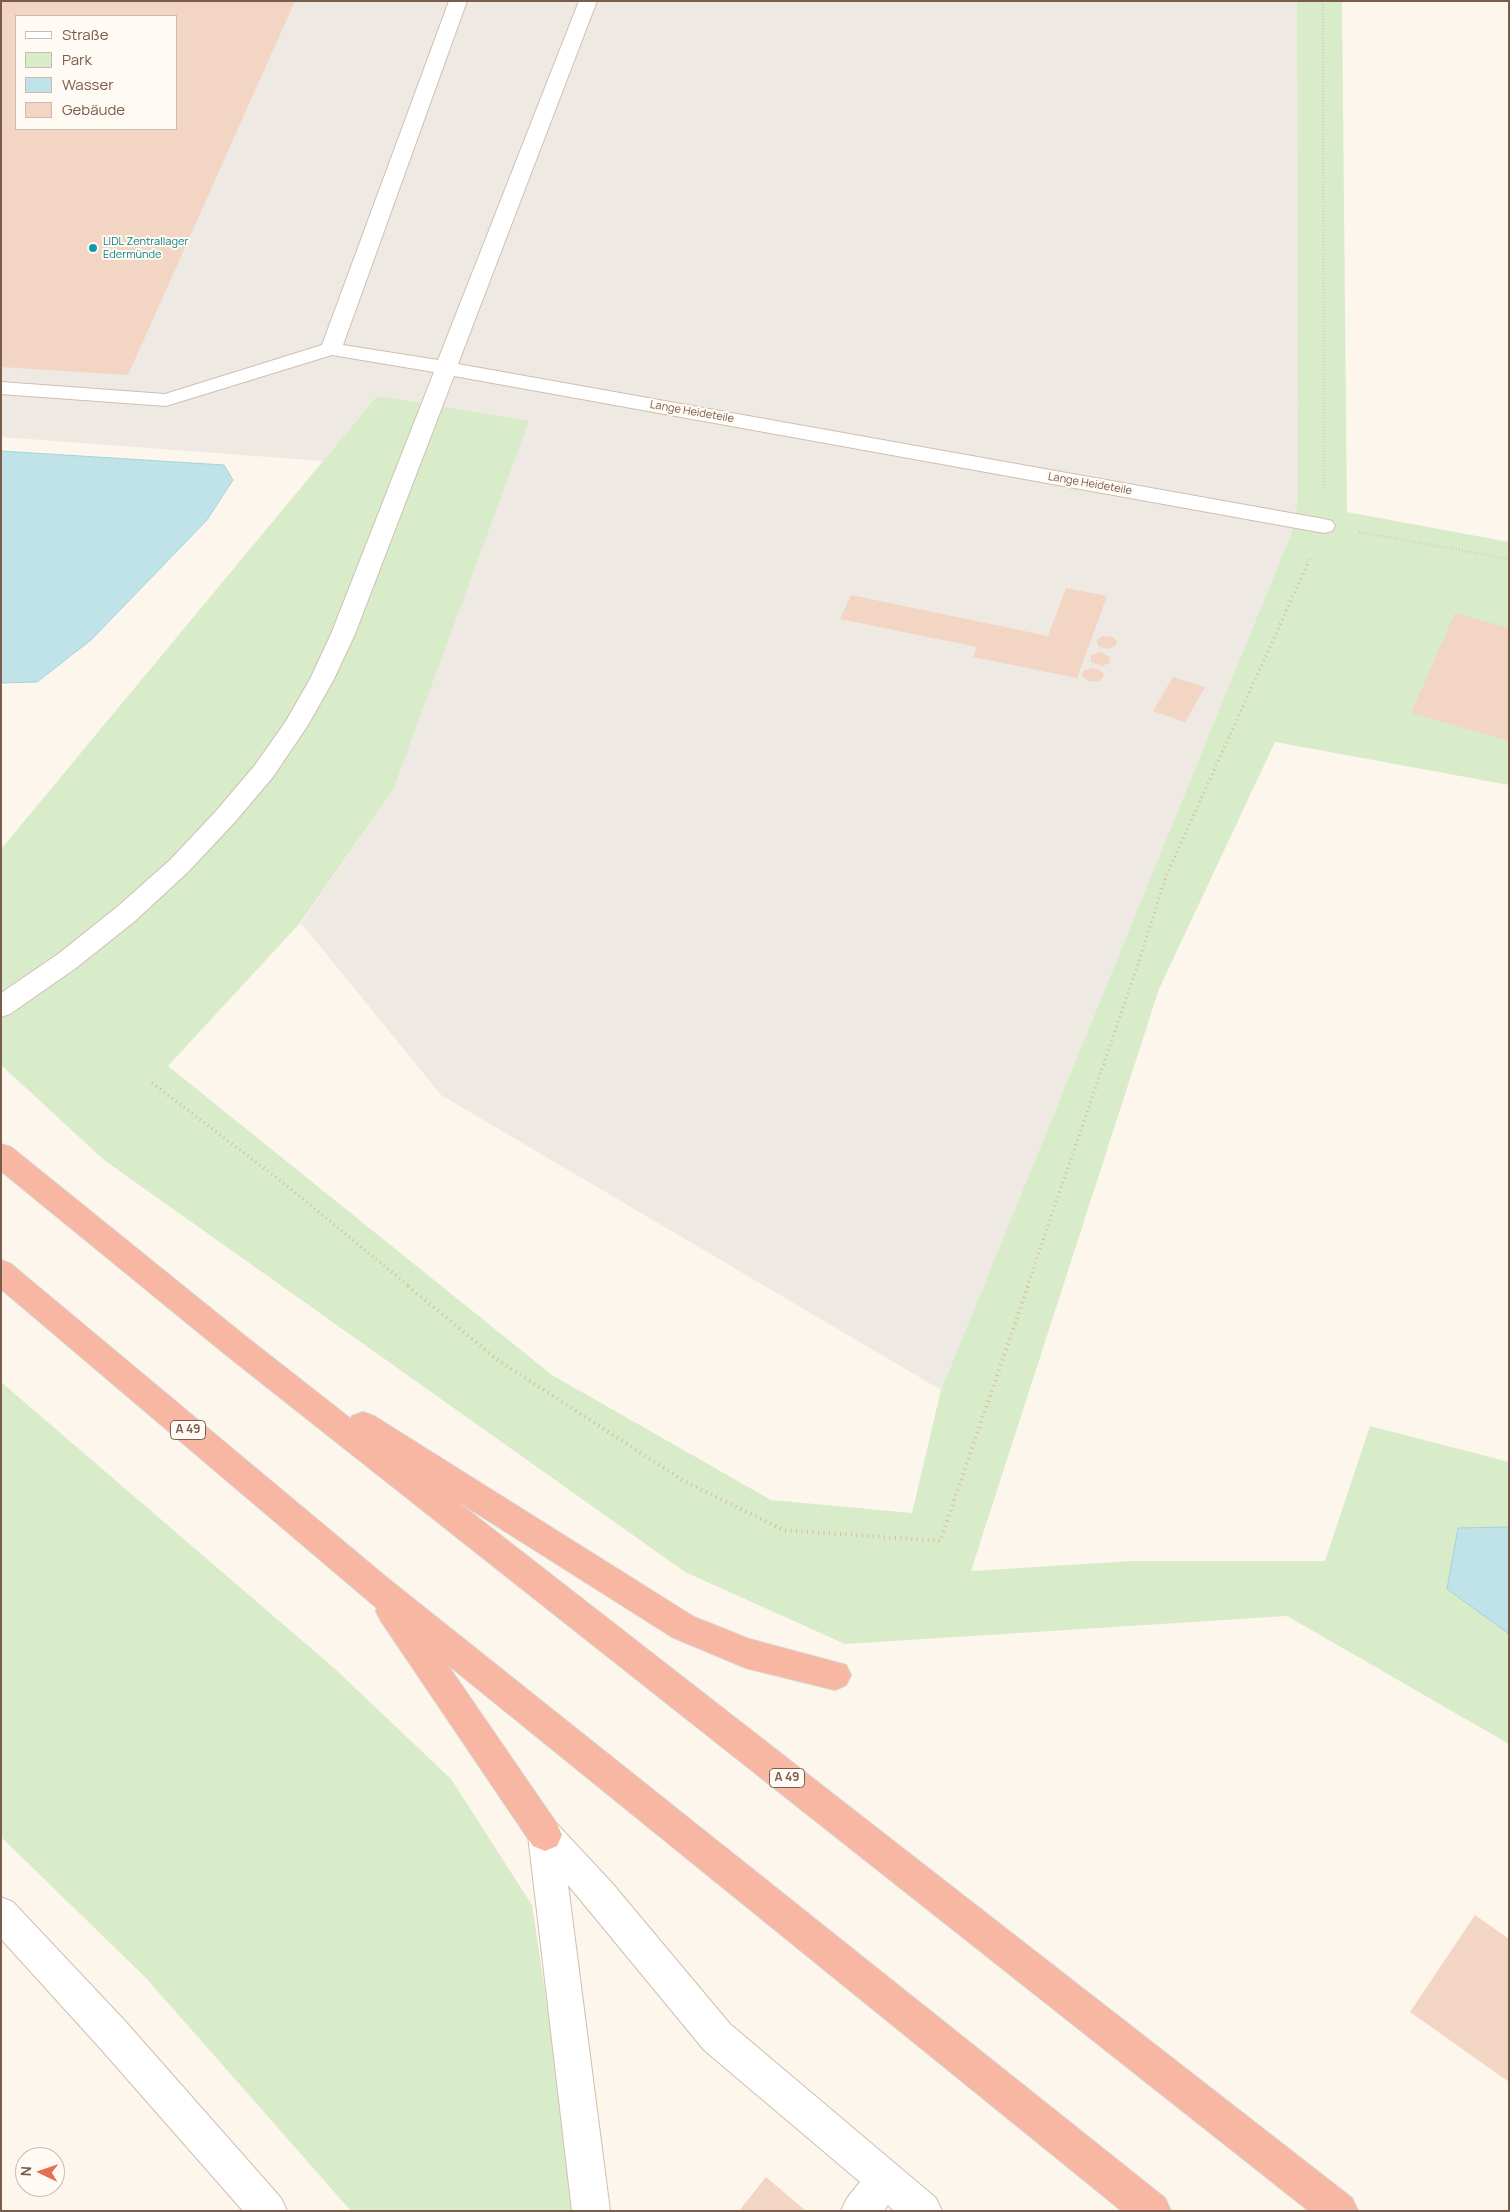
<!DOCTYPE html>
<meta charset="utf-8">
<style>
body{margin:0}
#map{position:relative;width:1510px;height:2212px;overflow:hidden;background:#fdf6ec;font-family:Manrope,sans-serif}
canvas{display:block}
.frame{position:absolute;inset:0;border:2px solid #7a5c4d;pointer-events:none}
.legend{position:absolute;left:15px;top:15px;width:162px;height:115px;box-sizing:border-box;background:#fffaf3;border:1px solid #cabbb1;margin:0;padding:6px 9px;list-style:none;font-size:15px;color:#7a5c4d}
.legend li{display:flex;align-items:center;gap:10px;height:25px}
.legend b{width:25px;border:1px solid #cabbb1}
.north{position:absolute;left:15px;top:2147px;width:50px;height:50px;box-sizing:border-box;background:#fffaf3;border:1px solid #cabbb1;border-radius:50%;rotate:273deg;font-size:14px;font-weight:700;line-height:20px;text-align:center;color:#7a5c4d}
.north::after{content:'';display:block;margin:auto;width:18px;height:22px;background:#e76f51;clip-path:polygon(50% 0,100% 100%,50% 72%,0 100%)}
</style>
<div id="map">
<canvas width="1510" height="2212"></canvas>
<div class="frame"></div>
<ul class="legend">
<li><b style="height:6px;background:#fff"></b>Straße</li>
<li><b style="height:14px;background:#d8ecc9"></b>Park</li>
<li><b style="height:14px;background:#bfe3e8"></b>Wasser</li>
<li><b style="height:14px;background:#f3d5c3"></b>Gebäude</li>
</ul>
<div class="north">N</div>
</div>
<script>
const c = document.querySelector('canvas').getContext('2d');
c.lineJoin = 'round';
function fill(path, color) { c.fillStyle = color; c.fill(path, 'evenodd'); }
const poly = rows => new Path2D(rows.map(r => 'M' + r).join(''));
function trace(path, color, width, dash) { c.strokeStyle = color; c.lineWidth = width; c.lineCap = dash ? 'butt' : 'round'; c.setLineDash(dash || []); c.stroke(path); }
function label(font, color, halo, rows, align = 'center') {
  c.font = font + ' Manrope,sans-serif'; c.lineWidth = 4; c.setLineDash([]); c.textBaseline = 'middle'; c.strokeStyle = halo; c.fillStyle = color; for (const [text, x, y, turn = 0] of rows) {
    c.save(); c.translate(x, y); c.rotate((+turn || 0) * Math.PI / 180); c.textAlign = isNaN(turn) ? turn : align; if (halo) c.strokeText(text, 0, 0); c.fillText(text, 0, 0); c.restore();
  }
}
fill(poly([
 [1,1,1297,1,1298,500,1291,534,941,1390,441,1095,301,923,393,790,377,396,323,461,1,437],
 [16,16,176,16,176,129,16,129]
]), '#efe9e4');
fill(poly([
 [1297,1,1342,1,1347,512,1509,542,1509,785,1275,742,1159,989,971,1571,1133,1561,1325,1561,1370,1426,1509,1462,1509,1744,1287,1616,845,1644,685,1572,104,1160,1,1065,1,849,377,396,529,421,393,790,300,923,168,1066,552,1375,771,1500,912,1513,941,1390,1291,534,1298,500],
 [1,1382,334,1668,451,1779,532,1905,578,2211,351,2211,146,1978,1,1837]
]), '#d8ecc9');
const water = poly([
 [1,451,224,465,233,480,207,520,91,640,37,682,1,683,1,451],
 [1509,1527,1509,1634,1447,1589,1458,1528,1509,1527]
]);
fill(water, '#bfe3e8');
trace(water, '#a5d3da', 1);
fill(poly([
 [1,1,295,1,128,375,1,367],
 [16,16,176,16,176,129,16,129],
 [1066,588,1107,596,1077,678,973,657,977,647,840,619,851,595,1048,636],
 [1455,613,1509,628,1509,741,1411,713],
 [1102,636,1113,637,1117,641,1115,646,1108,649,1099,647,1096,641],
 [1100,652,1109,656,1110,663,1102,666,1091,662,1091,655],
 [1092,668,1099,670,1104,674,1102,679,1098,682,1089,681,1082,676,1083,671],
 [1173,677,1205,687,1185,722,1153,711],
 [1475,1915,1509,1939,1509,2082,1410,2012],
 [766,2177,806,2211,739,2211]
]), '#f3d5c3');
const minor = poly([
 [449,1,467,1,343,345,438,360,579,1,597,1,458,364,1324,519,1332,521,1335,526,1332,531,1324,533,454,376,355,634,334,679,308,725,273,777,234,823,188,872,135,921,76,968,10,1014,1,1017,1,993,58,954,117,907,170,860,216,811,255,765,286,721,310,679,331,634,434,372,332,355,166,406,1,394,1,382,165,394,322,345,449,1],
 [545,1819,557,1824,612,1883,730,2024,936,2198,942,2211,894,2211,888,2205,884,2211,841,2211,847,2198,860,2182,704,2050,568,1885,610,2211,572,2211,528,1835,533,1824,545,1819],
 [1,1897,13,1902,125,2021,281,2198,287,2211,243,2211,99,2047,1,1939,1,1897]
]);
const highway = poly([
 [1,1144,11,1147,245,1336,351,1419,352,1416,363,1412,374,1416,694,1617,749,1639,846,1665,851,1675,846,1685,835,1690,746,1668,672,1637,454,1499,1352,2198,1358,2211,1309,2211,225,1354,1,1171,1,1144],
 [1,1260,11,1264,386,1577,1165,2198,1171,2211,1122,2211,447,1664,557,1824,562,1835,557,1846,545,1851,533,1846,381,1621,376,1611,377,1608,1,1289,1,1260]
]);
trace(minor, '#d1beb0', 2);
trace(highway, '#dad1cd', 2);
trace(poly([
 [1323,1,1324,490],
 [1359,532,1509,559],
 [1307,565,1310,558]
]), '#d9b8a5', 2.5, [0.5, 2.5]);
trace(poly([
 [152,1083,286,1185,410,1287],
 [1027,1287,1139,961,1166,876,1308,563]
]), '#d9b8a5', 3, [1, 4]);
trace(poly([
 [408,1286,499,1361,684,1481,783,1530,940,1541,1028,1286]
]), '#d9b8a5', 4, [1, 4.5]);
fill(minor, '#fff');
fill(highway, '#f7b7a3');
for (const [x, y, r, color] of [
 [93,248,5,"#0f9aa8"]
]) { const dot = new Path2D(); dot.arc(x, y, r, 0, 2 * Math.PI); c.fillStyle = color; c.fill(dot); trace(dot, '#fffaf3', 2); }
label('11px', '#0d838f', '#fffaf3', [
 ["LIDL Zentrallager",103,242],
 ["Edermünde",103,255]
], 'left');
label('11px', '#7a5c4d', '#fffaf3', [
 ["Lange Heideteile",692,412,10],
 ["Lange Heideteile",1090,484,10]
]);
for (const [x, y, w] of [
 [188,1430,35],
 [787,1778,35]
]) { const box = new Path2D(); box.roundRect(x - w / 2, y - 9.5, w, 19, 4); c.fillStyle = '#fffaf3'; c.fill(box); trace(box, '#7a5c4d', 1); }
label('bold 12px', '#7a5c4d', null, [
 ["A 49",188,1430],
 ["A 49",787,1778]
]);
</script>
